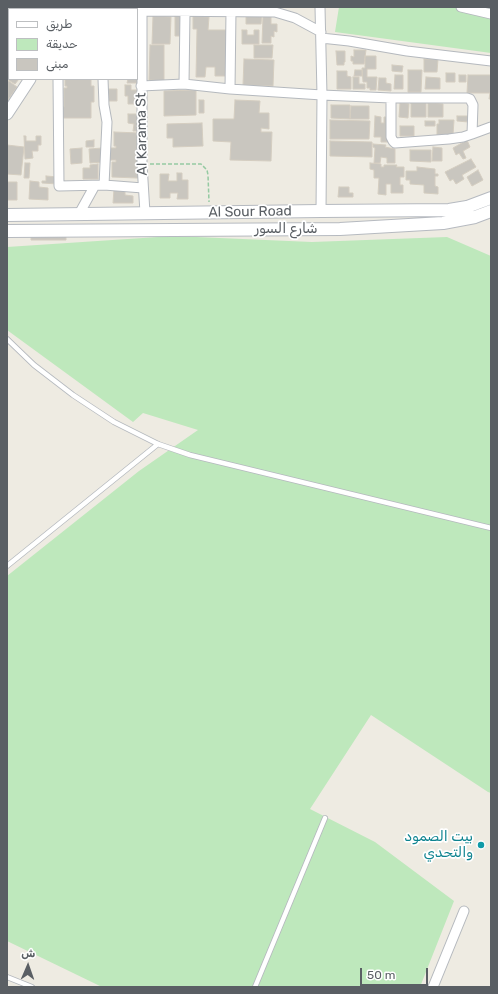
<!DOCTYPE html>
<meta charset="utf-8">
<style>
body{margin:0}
#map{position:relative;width:498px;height:994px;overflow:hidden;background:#eeebe2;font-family:Rubik,"Noto Naskh Arabic",sans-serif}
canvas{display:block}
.frame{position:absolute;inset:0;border:8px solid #5a5f64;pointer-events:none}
.legend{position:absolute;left:8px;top:8px;width:130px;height:72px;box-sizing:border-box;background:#fff;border:1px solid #bdbfc1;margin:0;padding:5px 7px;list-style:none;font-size:12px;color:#5a5f64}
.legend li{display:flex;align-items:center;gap:8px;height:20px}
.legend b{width:20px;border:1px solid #bdbfc1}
.north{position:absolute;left:8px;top:946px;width:40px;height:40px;-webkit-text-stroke:3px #fff;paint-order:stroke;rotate:2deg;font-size:11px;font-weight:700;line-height:16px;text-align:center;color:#5a5f64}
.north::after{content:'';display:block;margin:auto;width:14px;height:18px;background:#5a5f64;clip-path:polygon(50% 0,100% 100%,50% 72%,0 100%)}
.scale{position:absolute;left:360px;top:968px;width:68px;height:18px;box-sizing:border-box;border:2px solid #5a5f64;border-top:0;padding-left:5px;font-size:12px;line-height:14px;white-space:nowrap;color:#5a5f64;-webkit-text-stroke:3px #fff;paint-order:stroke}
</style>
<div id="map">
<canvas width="498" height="994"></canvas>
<div class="frame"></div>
<ul class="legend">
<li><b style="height:5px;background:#fff"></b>طريق</li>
<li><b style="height:11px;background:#bee8bc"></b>حديقة</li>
<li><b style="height:11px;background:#c9c6bf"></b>مبنى</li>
</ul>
<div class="north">ش</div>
<div class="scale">50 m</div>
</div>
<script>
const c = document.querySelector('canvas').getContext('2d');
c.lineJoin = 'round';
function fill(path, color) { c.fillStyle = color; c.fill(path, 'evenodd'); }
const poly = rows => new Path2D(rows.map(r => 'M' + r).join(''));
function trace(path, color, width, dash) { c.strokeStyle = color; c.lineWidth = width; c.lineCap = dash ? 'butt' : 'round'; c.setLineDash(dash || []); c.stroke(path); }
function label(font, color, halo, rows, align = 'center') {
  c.font = font + ' Rubik,"Noto Naskh Arabic",sans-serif'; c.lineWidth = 3.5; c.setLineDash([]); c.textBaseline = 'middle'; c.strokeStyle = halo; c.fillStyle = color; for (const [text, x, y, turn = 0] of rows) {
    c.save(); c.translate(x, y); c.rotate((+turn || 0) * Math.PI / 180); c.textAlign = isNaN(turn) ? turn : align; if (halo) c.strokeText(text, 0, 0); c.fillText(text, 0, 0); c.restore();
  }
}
fill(poly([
 [339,7,491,7,491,53,335,32],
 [173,236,312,242,447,237,491,256,491,793,488,792,371,715,310,809,375,842,454,901,420,987,102,987,7,941,7,576,139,471,198,430,143,413,133,422,7,330,7,247]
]), '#bee8bc');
const building = poly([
 [246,12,262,12,261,24,246,24,246,12],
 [153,16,171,17,170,44,152,44,153,16],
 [175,16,184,16,184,36,175,36,175,16],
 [193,16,209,17,208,30,230,30,229,76,215,76,215,67,206,67,205,77,196,77,197,29,193,29,193,16],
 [263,16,271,16,271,24,277,24,277,32,274,31,274,37,271,36,271,43,262,43,263,16],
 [242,30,247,30,247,35,254,35,254,30,259,30,259,44,242,44,242,30],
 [150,45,164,45,164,81,149,80,150,45],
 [254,45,273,45,272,58,254,58,254,45],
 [354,50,366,50,364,64,353,64,353,61,351,61,351,56,354,57,354,50],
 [336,51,345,51,345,62,344,62,344,65,337,65,336,51],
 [365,56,376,56,376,69,367,69,367,77,377,77,376,90,370,90,370,88,367,88,367,82,363,82,362,68,365,68,365,56],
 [244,59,274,60,273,86,243,85,244,59],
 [424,59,438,59,437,72,424,72,424,59],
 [7,64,9,65,9,79,19,79,15,84,7,79,7,64],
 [392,65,403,66,402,72,392,71,392,65],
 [355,70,362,70,362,76,354,76,355,70],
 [408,70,422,70,421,92,408,92,408,70],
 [337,71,347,71,347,76,351,77,351,89,337,89,337,71],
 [137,73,138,73,138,83,127,83,128,79,137,79,137,73],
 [446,73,455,73,455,82,446,82,446,73],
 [395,75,403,75,403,89,394,89,395,75],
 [459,75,466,75,466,82,459,82,459,75],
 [468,75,491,75,491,99,489,99,490,93,467,93,468,75],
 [353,77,359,77,359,84,365,84,365,89,353,89,353,77],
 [426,77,440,78,440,89,425,89,426,77],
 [379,78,386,78,386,83,391,84,391,91,378,90,379,78],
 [65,79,91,79,91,86,94,86,94,102,91,102,91,118,62,118,62,107,64,107,64,88,67,88,67,86,65,86,65,79],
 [7,80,17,87,8,100,7,99,7,80],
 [125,85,131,85,131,90,137,90,137,104,128,104,128,96,125,96,125,85],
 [106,89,117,89,117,101,106,101,106,89],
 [196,90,196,115,164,116,164,91,196,90],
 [199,100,204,100,204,113,199,113,199,100],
 [235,100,260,101,259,113,269,113,269,129,261,128,261,132,272,132,271,161,230,160,231,142,213,141,213,119,234,119,235,100],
 [400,103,409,104,408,118,399,117,400,103],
 [411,103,426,103,426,117,411,117,411,103],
 [428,103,443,104,443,117,428,117,428,103],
 [331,105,350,105,350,119,331,118,331,105],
 [351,106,369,106,369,119,350,119,351,106],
 [128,114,140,114,139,131,133,131,134,124,128,123,128,114],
 [375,116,381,117,381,123,384,123,384,117,390,117,389,142,381,142,381,137,374,137,375,116],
 [457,116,469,116,468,122,457,121,457,116],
 [330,120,370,121,369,139,330,139,330,120],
 [439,120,454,120,453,135,437,135,437,124,439,124,439,120],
 [425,121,435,121,435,126,425,126,425,121],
 [202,123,203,146,173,147,173,138,167,138,167,124,202,123],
 [400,126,414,126,414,136,400,136,400,126],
 [114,132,140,133,140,177,137,178,112,177,112,162,116,162,116,160,110,160,110,148,116,148,116,146,114,146,114,132],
 [24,136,26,136,26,141,36,141,36,136,41,136,41,145,38,145,38,151,32,151,33,158,25,159,24,136],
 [94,140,94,147,86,147,86,141,94,140],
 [467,140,470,147,463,151,466,158,463,159,459,153,456,155,453,148,467,140],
 [330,141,372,142,372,157,330,156,330,141],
 [373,144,386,145,385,147,395,149,395,163,387,163,387,158,381,157,380,163,374,163,375,148,373,147,373,144],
 [7,145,24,147,21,175,7,174,7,145],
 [433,147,442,148,442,161,432,161,433,147],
 [82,148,82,163,71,164,70,149,82,148],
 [102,148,103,162,90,163,89,149,102,148],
 [410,150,431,150,431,162,410,161,410,150],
 [471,159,476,167,462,175,464,179,456,184,453,179,450,181,445,172,471,159],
 [25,163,30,163,29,178,24,178,25,163],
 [370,163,381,164,381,167,384,167,384,165,397,165,396,167,404,167,404,177,400,177,400,185,403,185,403,193,391,193,391,184,386,184,386,195,378,194,379,178,374,178,374,170,370,169,370,163],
 [98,164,98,179,83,179,83,168,90,168,90,165,98,164],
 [417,167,435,169,435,174,438,174,438,176,435,176,435,186,438,187,438,194,424,193,424,185,410,184,410,180,406,180,406,171,417,171,417,167],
 [478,170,483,180,472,186,467,177,478,170],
 [177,173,182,173,182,180,188,180,188,199,177,199,178,193,170,193,170,198,160,198,160,174,169,174,168,181,177,181,177,173],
 [46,176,58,177,58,184,42,183,42,181,46,181,46,176],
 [30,181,39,182,39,187,48,188,48,200,29,199,30,181],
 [7,182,17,182,17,200,7,200,7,182],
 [339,187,349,187,349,193,353,193,353,197,338,197,339,187],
 [114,189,125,190,125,195,133,196,133,203,113,203,114,189],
 [66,230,66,240,31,240,31,231,66,230]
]);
fill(building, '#c9c6bf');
trace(building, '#d4cdc0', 1);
const service = poly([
 [7,339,34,365,73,395,114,422,158,444,190,455,491,528],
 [7,566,158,444],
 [7,977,32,987],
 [255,987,325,818]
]);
const minor = poly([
 [142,7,142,164,145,213],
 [320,7,322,95,321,211],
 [461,7,491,14],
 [25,9,26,7],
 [142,11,275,12,295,18,321,32],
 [7,16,9,17],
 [7,34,9,31],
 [321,38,349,41,407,51,491,61],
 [7,60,9,61],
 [58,79,59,186,104,185,143,188],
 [103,79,104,105,107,122,104,185],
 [184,84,185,12],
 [141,86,184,84,230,89,322,95,391,98,467,98,470,99,473,105,472,134,463,137,449,139,395,143,393,141,391,137,391,98],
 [230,89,231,11],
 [472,134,491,127],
 [79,214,94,187],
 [433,987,464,911]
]);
const tertiary = poly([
 [77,9,78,7],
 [7,114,30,79]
]);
const secondary = poly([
 [7,215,321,211,449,210,467,207,491,198],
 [7,231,340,229,443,223,475,217,491,211]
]);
trace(service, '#b5b9be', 6);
trace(minor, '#b5b9be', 11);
trace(tertiary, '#b5b9be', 13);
trace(secondary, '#b6bac0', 14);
trace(poly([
 [150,164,201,164,207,170,208,175,209,202]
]), '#95caa2', 1.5, [4, 2]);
trace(service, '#fff', 4.5);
trace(minor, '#fff', 9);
trace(tertiary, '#fff', 11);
trace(secondary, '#fff', 12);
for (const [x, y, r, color] of [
 [481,845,4,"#0f9aa8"]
]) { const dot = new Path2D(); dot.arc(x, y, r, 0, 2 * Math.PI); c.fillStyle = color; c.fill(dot); trace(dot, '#fff', 1.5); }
label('14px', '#5a5f64', '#fff', [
 ["Al Karama St",142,134,-91],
 ["Al Sour Road",250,212,-1],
 ["شارع السور",286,229]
]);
label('14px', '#0d838f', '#fff', [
 ["بيت الصمود",473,837],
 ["والتحدي",473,853]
], 'right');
</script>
